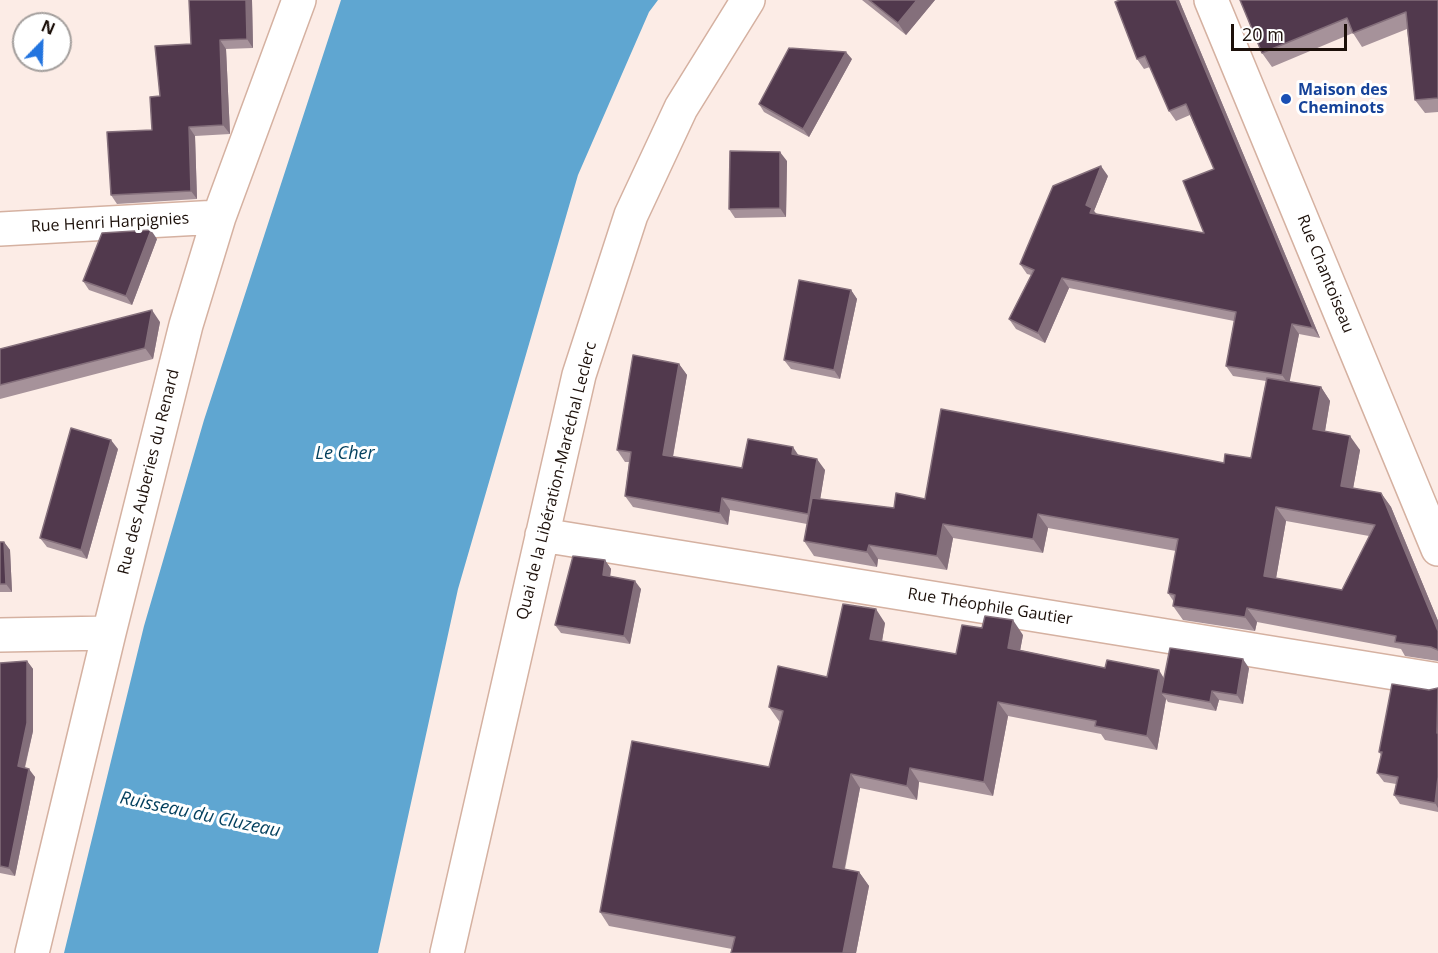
<!DOCTYPE html>
<meta charset="utf-8">
<style>
body{margin:0}
#map{position:relative;width:1438px;height:953px;overflow:hidden;background:#fcece6;font-family:"Open Sans",sans-serif}
canvas{display:block}
.north{position:absolute;left:12px;top:12px;width:60px;height:60px;box-sizing:border-box;background:#fff;border:2px solid #a49f9d;border-radius:50%;rotate:23deg;font-size:16px;font-weight:700;line-height:24px;text-align:center;color:#1c100a}
.north::after{content:'';display:block;margin:auto;width:21px;height:27px;background:#2274df;clip-path:polygon(50% 0,100% 100%,50% 72%,0 100%)}
.scale{position:absolute;left:1231px;top:24px;width:116px;height:27px;box-sizing:border-box;border:3px solid #1c100a;border-top:0;padding-left:8px;font-size:18px;line-height:21px;white-space:nowrap;color:#1c100a;-webkit-text-stroke:4px #fff;paint-order:stroke}
</style>
<div id="map">
<canvas width="1438" height="953"></canvas>
<div class="north">N</div>
<div class="scale">20 m</div>
</div>
<script>
const c = document.querySelector('canvas').getContext('2d');
c.lineJoin = 'round';
function fill(path, color) { c.fillStyle = color; c.fill(path, 'evenodd'); }
const poly = rows => new Path2D(rows.map(r => 'M' + r).join(''));
function trace(path, color, width, dash) { c.strokeStyle = color; c.lineWidth = width; c.lineCap = dash ? 'butt' : 'round'; c.setLineDash(dash || []); c.stroke(path); }
function label(font, color, halo, rows, align = 'center') {
  c.font = font + ' "Open Sans",sans-serif'; c.lineWidth = 6; c.setLineDash([]); c.textBaseline = 'middle'; c.strokeStyle = halo; c.fillStyle = color; for (const [text, x, y, turn = 0] of rows) {
    c.save(); c.translate(x, y); c.rotate((+turn || 0) * Math.PI / 180); c.textAlign = isNaN(turn) ? turn : align; if (halo) c.strokeText(text, 0, 0); c.fillText(text, 0, 0); c.restore();
  }
}
fill(poly([
 [341,0,658,0,649,12,578,175,458,589,378,953,64,953,144,626,204,420]
]), '#5fa6d1');
const street = poly([
 [1211,0,1438,549],
 [0,229,219,217],
 [542,535,1438,680],
 [0,635,109,633],
 [32,953,109,633,186,325,219,217,299,0],
 [447,953,579,375,631,215,681,108,748,0]
]);
trace(street, '#d5b1a1', 36);
trace(street, '#fff', 33);
fill(poly([
 [189,0,252,0,253,48,226,49,230,134,195,136,197,199,117,204,111,195,152,130,160,96,191,44],
 [862,0,935,0,906,35],
 [1120,0,1179,0,1320,338,1299,334,1289,382,1321,387,1330,401,1325,431,1360,450,1353,488,1381,493,1391,507,1438,621,1438,661,1405,656,1401,649,1257,622,1255,631,1183,620,1173,606,1174,602,1168,593,1176,551,1048,528,1043,553,953,538,947,570,878,559,877,567,814,556,804,541,807,524,730,510,728,525,633,507,625,496,629,462,625,462,617,450,679,364,687,375,673,457,742,468,799,455,825,470,820,499,894,508,925,499,1224,463,1251,458,1266,381,1233,376,1226,366,1234,321,1069,288,1045,343,1016,329,1009,319,1031,275,1027,274,1020,264,1108,176,1094,211,1097,214,1204,233,1214,169,1190,115,1176,121,1169,111,1150,67,1144,69,1137,59],
 [1286,521,1369,536,1342,590,1276,578],
 [1240,0,1438,0,1438,112,1425,113,1415,100,1407,29,1362,47,1353,33,1272,67,1262,53],
 [852,59,809,137,764,112,759,104],
 [787,161,786,217,735,218,729,209],
 [157,239,132,305,89,290,83,281],
 [851,290,857,299,840,379,791,369,784,360],
 [160,322,153,359,0,399,0,349],
 [118,449,87,559,47,547,40,538],
 [0,542,4,542,10,550,12,592,0,592],
 [605,560,611,569,610,577,641,589,630,644,561,633,555,625],
 [885,623,882,641,956,654,1023,635,1020,650,1105,668,1164,679,1249,668,1243,704,1219,700,1216,711,1168,702,1166,699,1157,750,1105,740,1101,734,1008,716,993,796,919,782,917,800,860,788,845,869,859,872,869,886,856,953,731,953,732,949,609,926,600,912,769,767,780,722,779,721,769,707,827,677],
 [27,661,33,669,33,731,25,768,35,777,15,876,0,873,0,663],
 [1438,688,1438,812,1400,804,1394,795,1396,784,1384,782,1377,773,1381,755,1379,752]
]), '#a6929a');
fill(poly([
 [246,0,252,0,253,48,247,39],
 [917,0,935,0,906,35,898,23],
 [1176,0,1179,0,1320,338,1313,328],
 [220,40,226,49,230,134,223,125],
 [846,52,852,59,809,137,803,129],
 [189,127,195,136,197,199,191,191],
 [780,152,787,161,786,217,780,208],
 [1101,166,1108,176,1094,211,1099,218,1090,213,1086,205],
 [151,230,157,239,132,305,126,296],
 [1062,278,1069,288,1045,343,1038,333],
 [851,290,857,299,840,379,834,370],
 [152,310,160,322,153,359,145,348],
 [1292,324,1299,334,1289,385,1282,375],
 [679,364,687,375,671,467,663,455],
 [1321,387,1330,401,1323,443,1313,429],
 [1350,436,1360,450,1351,500,1341,486],
 [111,440,118,449,87,559,81,550],
 [793,447,801,459,792,454],
 [817,459,825,470,816,525,808,514],
 [1381,493,1391,507,1438,621,1438,631],
 [722,498,730,510,728,525,720,513],
 [1276,507,1286,521,1274,590,1264,576],
 [1038,514,1048,528,1043,553,1033,539],
 [943,524,953,538,947,570,937,556],
 [4,542,10,550,12,592,6,584],
 [869,545,878,559,877,567,867,552],
 [605,560,611,569,609,584,603,575],
 [635,581,641,589,630,644,624,636],
 [1247,608,1257,622,1255,631,1245,617],
 [876,609,885,623,880,653,870,639],
 [1013,620,1023,635,1018,662,1008,648],
 [1243,659,1249,668,1243,704,1237,695],
 [27,661,33,669,33,731,23,774,18,766],
 [1159,670,1168,685,1161,693,1166,699,1157,750,1147,736],
 [1212,691,1219,700,1216,711,1210,702],
 [998,702,1008,716,993,796,984,782],
 [910,768,919,782,917,800,907,786],
 [29,769,35,777,15,876,9,868],
 [851,774,860,788,842,881,833,867],
 [1438,777,1438,808,1435,803],
 [859,872,869,886,856,953,843,953]
]), '#846f7b');
const building = poly([
 [189,0,246,0,247,39,220,40,223,125,189,127,191,191,111,195,107,132,152,130,150,97,160,96,155,46,191,44,189,0],
 [869,0,917,0,898,23,869,0],
 [1120,0,1176,0,1313,328,1292,324,1282,375,1226,366,1236,312,1062,278,1038,333,1009,319,1034,270,1020,264,1053,186,1101,166,1086,205,1092,208,1090,213,1204,233,1183,181,1214,169,1186,104,1169,111,1145,56,1137,59,1115,2,1120,0],
 [1240,0,1438,0,1438,98,1415,100,1406,12,1353,33,1347,18,1262,53,1240,0],
 [789,48,846,52,803,129,759,104,789,48],
 [730,151,780,152,780,208,729,209,730,151],
 [151,230,126,296,83,281,102,233,151,230],
 [799,280,851,290,834,370,784,360,799,280],
 [152,310,145,348,0,385,0,349,152,310],
 [633,355,679,364,663,455,742,468,748,439,793,447,792,454,817,459,808,514,722,498,720,513,625,496,631,452,617,450,633,355],
 [1267,378,1321,387,1313,429,1350,436,1341,486,1381,493,1438,631,1438,650,1431,647,1395,642,1396,636,1247,608,1245,617,1173,606,1175,595,1168,593,1178,539,1038,514,1033,539,943,524,937,556,869,545,867,552,804,541,812,498,894,508,896,493,925,499,941,409,1224,463,1225,454,1251,458,1267,378],
 [1276,507,1375,525,1342,590,1264,576,1276,507],
 [71,428,111,440,81,550,40,538,71,428],
 [0,542,4,542,6,584,0,584,0,542],
 [573,556,605,560,603,575,635,581,624,636,555,625,573,556],
 [843,604,876,609,870,639,956,654,962,625,982,628,985,616,1013,620,1008,648,1105,668,1107,660,1159,670,1147,736,1095,726,1096,721,998,702,984,782,910,768,907,786,851,774,833,867,859,872,843,953,731,953,735,937,600,912,632,741,769,767,783,711,769,707,778,666,827,677,843,604],
 [1170,648,1243,659,1237,695,1212,691,1210,702,1161,693,1170,648],
 [27,661,27,723,18,766,29,769,9,868,0,866,0,663,27,661],
 [1392,684,1429,690,1438,688,1437,733,1438,734,1438,777,1435,803,1394,795,1398,777,1377,773,1382,752,1379,752,1392,684]
]);
fill(building, '#51394d');
trace(building, '#846f7b', 1.5);
for (const [x, y, r, color] of [
 [1286,99,6,"#1a4fb4"]
]) { const dot = new Path2D(); dot.arc(x, y, r, 0, 2 * Math.PI); c.fillStyle = color; c.fill(dot); trace(dot, '#fff', 2); }
label('bold 16px', '#164399', '#fff', [
 ["Maison des",1298,90],
 ["Cheminots",1298,108]
], 'left');
label('16px', '#1c100a', '#fff', [
 ["Rue Henri Harpignies",110,223,-3],
 ["Rue Chantoiseau",1325,274,68],
 ["Rue des Auberies du Renard",149,472,-76],
 ["Quai de la Libération-Maréchal Leclerc",557,481,-76],
 ["Rue Théophile Gautier",990,607,9]
]);
label('italic 18px', '#023f5d', '#fff', [
 ["Le Cher",345,454],
 ["Ruisseau du Cluzeau",200,815,12]
]);
</script>
